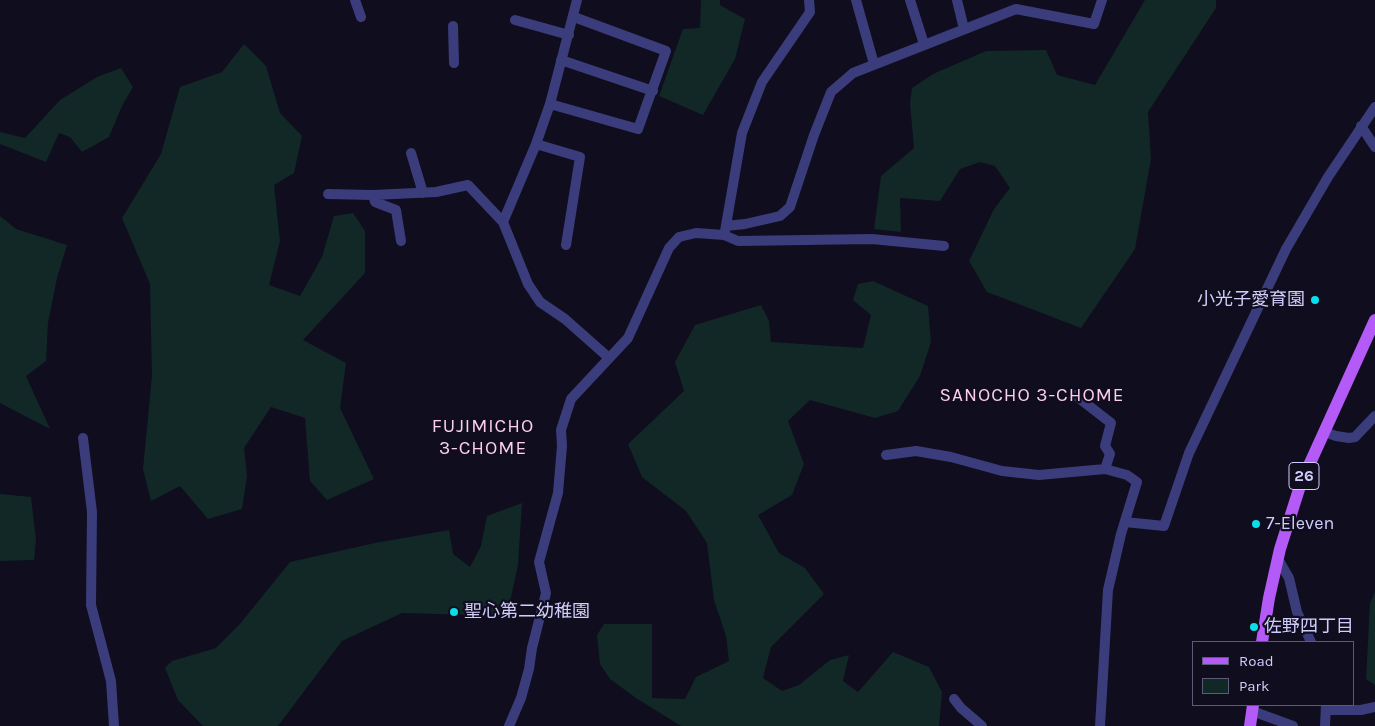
<!DOCTYPE html>
<meta charset="utf-8">
<style>
body{margin:0}
#map{position:relative;width:1375px;height:726px;overflow:hidden;background:#0f0d1e;font-family:Karla,sans-serif}
canvas{display:block}
.legend{position:absolute;left:1192px;top:641px;width:162px;height:65px;box-sizing:border-box;background:#0f0d1e;border:1px solid #5c5a77;margin:0;padding:6px 9px;list-style:none;font-size:15px;color:#d0cdfc}
.legend li{display:flex;align-items:center;gap:10px;height:25px}
.legend b{width:25px;border:1px solid #5c5a77}
</style>
<div id="map">
<canvas width="1375" height="726"></canvas>
<ul class="legend">
<li><b style="height:6px;background:#b45af6"></b>Road</li>
<li><b style="height:14px;background:#112826"></b>Park</li>
</ul>
</div>
<script>
const c = document.querySelector('canvas').getContext('2d');
c.lineJoin = 'round';
function fill(path, color) { c.fillStyle = color; c.fill(path, 'evenodd'); }
const poly = rows => new Path2D(rows.map(r => 'M' + r).join(''));
function trace(path, color, width, dash) { c.strokeStyle = color; c.lineWidth = width; c.lineCap = dash ? 'butt' : 'round'; c.setLineDash(dash || []); c.stroke(path); }
function label(font, color, halo, rows, align = 'center') {
  c.font = font + ' Karla,"Noto Sans JP",sans-serif'; c.lineWidth = 4.5; c.setLineDash([]); c.textBaseline = 'middle'; c.strokeStyle = halo; c.fillStyle = color; for (const [text, x, y, turn = 0] of rows) {
    c.save(); c.translate(x, y); c.rotate((+turn || 0) * Math.PI / 180); c.textAlign = isNaN(turn) ? turn : align; if (halo) c.strokeText(text, 0, 0); c.fillText(text, 0, 0); c.restore();
  }
}
fill(poly([
 [701,0,720,0,720,5,745,19,735,59,703,115,659,96,683,29,700,28],
 [1145,0,1216,0,1216,8,1148,112,1151,159,1135,249,1081,328,987,292,969,261,994,209,1010,188,995,166,980,162,960,169,940,201,900,198,901,232,874,229,881,176,914,148,910,103,912,88,933,74,986,51,1046,50,1057,75,1095,85],
 [244,44,266,66,280,113,302,136,294,173,274,185,280,241,269,285,300,296,322,257,334,216,353,213,365,231,365,273,303,340,346,363,340,408,374,479,327,500,310,481,305,418,271,407,244,448,247,476,242,509,208,519,180,486,151,501,143,469,152,376,150,284,122,218,161,154,180,87,222,72],
 [121,68,133,87,122,106,109,137,82,152,70,137,59,133,46,162,0,144,0,132,25,138,60,100,97,77],
 [0,216,16,229,67,245,57,278,48,323,46,361,26,376,50,429,0,403],
 [873,281,928,306,931,342,920,376,898,411,875,418,810,400,788,421,804,464,792,495,758,515,779,553,805,568,824,594,771,647,763,678,782,691,799,685,830,660,849,655,843,681,858,692,893,652,929,667,942,692,939,726,681,726,636,698,610,679,600,664,597,635,604,624,652,624,652,698,685,699,696,677,729,661,726,636,714,600,707,543,686,511,642,477,628,444,684,391,675,362,695,325,761,305,769,321,771,342,863,348,871,315,853,300,858,284],
 [0,494,31,497,36,539,34,560,0,561],
 [522,503,518,565,507,616,402,613,342,641,278,726,203,726,178,700,165,668,172,661,216,648,239,625,290,562,375,543,449,530,453,554,470,567,481,546,487,516],
 [1375,592,1375,685,1366,679,1370,603]
]), '#112826');
trace(poly([
 [355,0,361,17],
 [577,0,550,104,536,144,503,222,528,284,540,302,565,319,609,358],
 [856,0,874,64],
 [910,0,924,44],
 [957,0,964,29],
 [515,20,569,35],
 [453,26,454,63],
 [561,60,653,91],
 [550,104,638,129,666,51,574,17],
 [1361,126,1375,147],
 [536,144,580,157,566,245],
 [411,153,423,193],
 [328,194,373,195,436,192,468,185,503,222],
 [373,195,375,202,396,210,401,241],
 [726,226,745,224,780,216,790,207,814,135,831,92,853,73,1016,9,1094,24,1102,0],
 [725,231,742,133,762,82,810,12,809,0],
 [1075,395,1111,423,1105,446,1110,454,1105,469],
 [1324,432,1336,436,1349,438,1355,437,1375,416],
 [83,438,92,512,91,605,111,681,114,726],
 [886,455,916,451,951,457,1002,471,1039,475,1105,469,1127,475,1137,482,1121,534,1108,590,1100,726],
 [1125,522,1164,526,1189,453,1286,249,1328,177,1375,107],
 [1278,559,1289,578,1297,612,1311,642],
 [954,699,961,708,982,726],
 [1327,710,1361,710,1375,707],
 [1252,711,1293,726],
 [509,726,521,698,529,669,532,648,546,593,539,562,558,493,562,446,561,430,571,399,628,338,669,248,679,237,696,233,724,235,738,241,872,239,944,246],
 [1325,726,1326,705]
]), '#3b3c7b', 10);
trace(poly([
 [1262,642,1269,598,1280,549,1301,483,1375,320],
 [1250,726,1253,705]
]), '#b45af6', 12);
for (const [x, y, r, color] of [
 [1315,300,5,"#0cdee9"],
 [1256,524,5,"#0cdee9"],
 [454,612,5,"#0cdee9"],
 [1254,627,5,"#0cdee9"]
]) { const dot = new Path2D(); dot.arc(x, y, r, 0, 2 * Math.PI); c.fillStyle = color; c.fill(dot); trace(dot, '#0f0d1e', 2); }
for (const [x, y, w] of [
 [1304,476,30]
]) { const box = new Path2D(); box.roundRect(x - w / 2, y - 13.5, w, 27, 4); c.fillStyle = '#0f0d1e'; c.fill(box); trace(box, '#d0cdfc', 1); }
label('bold 16px', '#d0cdfc', null, [
 ["26",1304,476]
]);
label('18px', '#d0cdfc', '#0f0d1e', [
 ["小光子愛育園",1305,300,"right"],
 ["7-Eleven",1266,524],
 ["聖心第二幼稚園",464,612],
 ["佐野四丁目",1264,627]
], 'left');
c.letterSpacing = '1px';
label('19px', '#fccfee', '#0f0d1e', [
 ["SANOCHO 3-CHOME",1032,396],
 ["FUJIMICHO",483,427],
 ["3-CHOME",483,449]
]);
c.letterSpacing = '0px';
</script>
